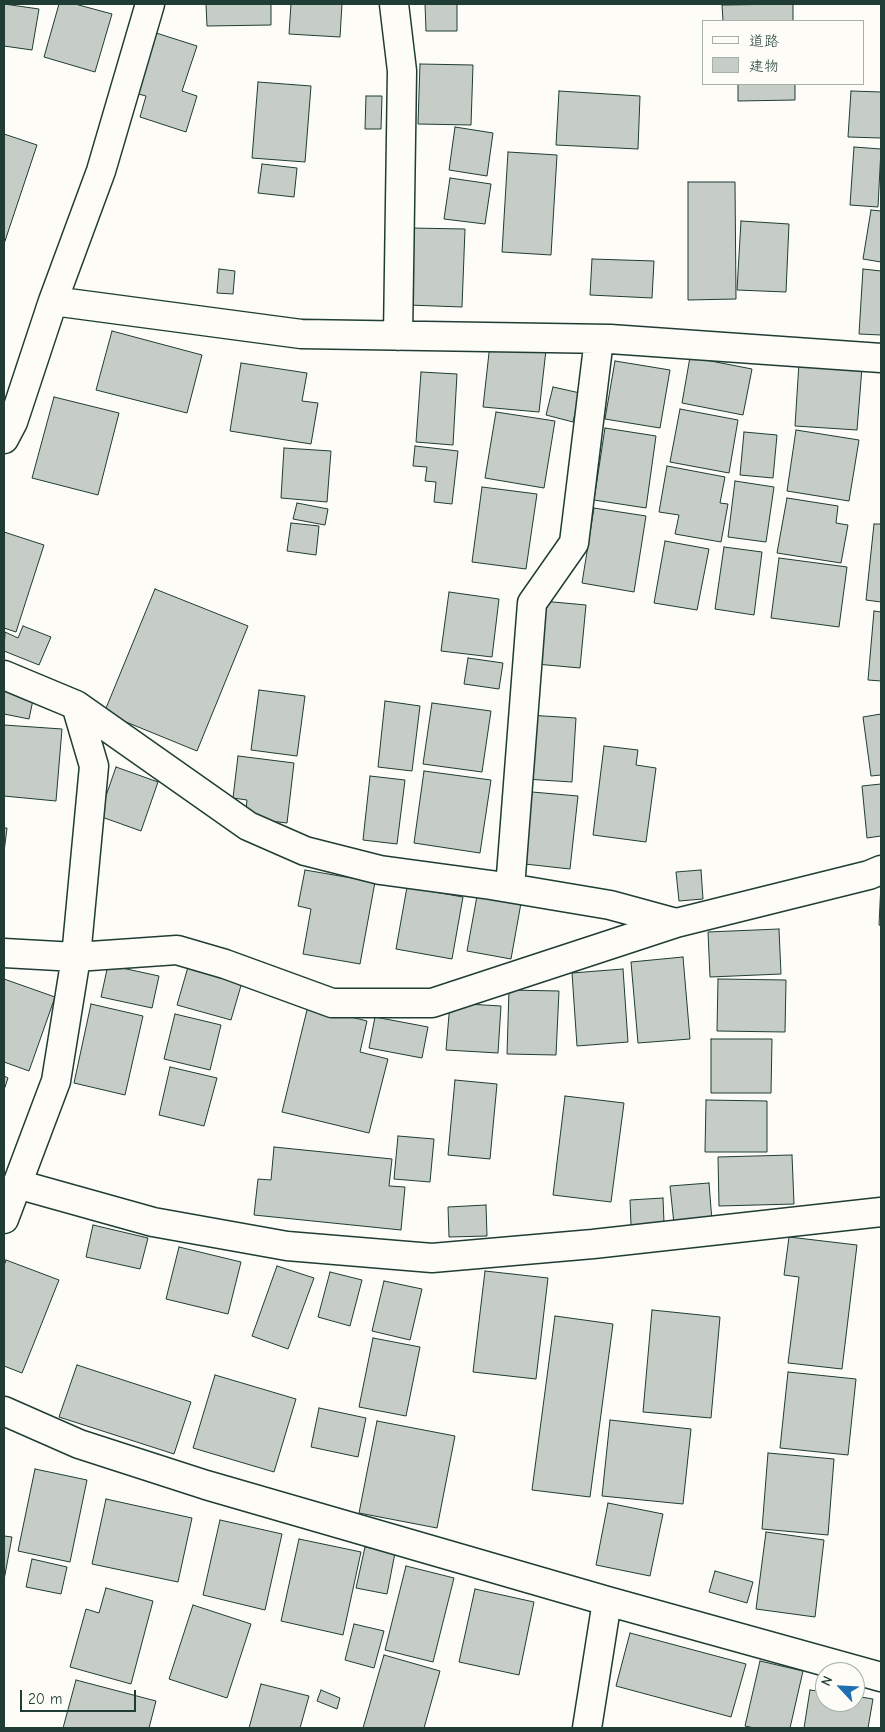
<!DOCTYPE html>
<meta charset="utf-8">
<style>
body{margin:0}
#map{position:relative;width:885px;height:1732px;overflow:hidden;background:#fdfcf7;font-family:"Comic Neue","Klee One",sans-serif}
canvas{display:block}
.frame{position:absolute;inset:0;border:5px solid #1f3d34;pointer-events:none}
.legend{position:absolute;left:702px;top:20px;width:162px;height:65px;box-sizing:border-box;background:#fdfcf7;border:1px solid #a4b0a9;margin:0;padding:6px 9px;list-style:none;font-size:15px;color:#1f3d34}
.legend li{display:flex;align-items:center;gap:10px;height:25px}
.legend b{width:25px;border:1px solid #a4b0a9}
.north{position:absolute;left:815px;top:1662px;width:50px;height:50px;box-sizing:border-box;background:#fdfcf7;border:1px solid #a4b0a9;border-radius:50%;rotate:295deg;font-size:14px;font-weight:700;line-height:20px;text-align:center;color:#1f3d34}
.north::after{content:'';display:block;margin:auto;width:18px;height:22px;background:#1f6fb2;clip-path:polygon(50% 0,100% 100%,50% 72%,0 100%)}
.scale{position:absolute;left:20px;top:1690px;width:116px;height:22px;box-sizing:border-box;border:2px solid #1f3d34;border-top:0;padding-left:6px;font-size:15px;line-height:18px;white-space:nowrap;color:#1f3d34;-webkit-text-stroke:4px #fdfcf7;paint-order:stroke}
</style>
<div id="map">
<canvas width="885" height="1732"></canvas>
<div class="frame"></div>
<ul class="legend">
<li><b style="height:6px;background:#fdfcf7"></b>道路</li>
<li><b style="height:14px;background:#c6cdc7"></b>建物</li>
</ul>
<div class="north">N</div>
<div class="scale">20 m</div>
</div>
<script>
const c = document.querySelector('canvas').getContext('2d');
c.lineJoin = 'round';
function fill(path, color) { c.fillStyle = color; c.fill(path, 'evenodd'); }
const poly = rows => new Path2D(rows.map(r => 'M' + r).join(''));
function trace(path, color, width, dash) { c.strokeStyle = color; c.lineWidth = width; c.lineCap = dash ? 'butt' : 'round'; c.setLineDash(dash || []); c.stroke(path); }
const building = poly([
 [4,4,39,9,32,50,4,46,4,4],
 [59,4,75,4,112,14,95,72,44,57,59,4],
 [206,4,271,4,271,25,207,26,206,4],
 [291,4,342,4,340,37,289,34,291,4],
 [425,4,457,4,457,31,426,31,425,4],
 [793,4,793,21,723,21,722,5,793,4],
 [150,31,197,46,182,91,197,96,186,132,140,117,146,96,131,92,150,31],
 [420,64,473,65,471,125,418,124,420,64],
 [258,82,311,86,305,162,252,158,258,82],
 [738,84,795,84,795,100,738,101,738,84],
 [559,91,640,96,638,149,556,145,559,91],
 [851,91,881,92,881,138,848,137,851,91],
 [366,96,382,96,381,129,365,129,366,96],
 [455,127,493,133,487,176,449,170,455,127],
 [4,134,37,145,4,244,4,134],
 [854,147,881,149,878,207,850,205,854,147],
 [508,152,557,155,551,255,502,252,508,152],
 [262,164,297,168,294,197,258,193,262,164],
 [450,178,491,184,485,224,444,219,450,178],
 [688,182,735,182,736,299,688,300,688,182],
 [871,210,881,211,881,262,863,259,871,210],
 [741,221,789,224,786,292,737,290,741,221],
 [411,228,465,229,462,307,408,305,411,228],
 [592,259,654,261,652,298,590,295,592,259],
 [219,269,235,271,233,294,217,293,219,269],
 [863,269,881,271,881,335,859,334,863,269],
 [112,331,202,355,187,413,96,390,112,331],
 [490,344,546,350,539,412,483,407,490,344],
 [690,357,752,369,743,415,682,403,690,357],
 [615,361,670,370,660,428,605,419,615,361],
 [241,363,307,373,302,401,318,403,311,444,230,431,241,363],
 [799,363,862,368,857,430,795,426,799,363],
 [421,372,457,374,453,445,416,442,421,372],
 [553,387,580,393,573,422,546,415,553,387],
 [54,397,119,413,98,495,32,478,54,397],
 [680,409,738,420,729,473,670,462,680,409],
 [496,412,555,421,544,488,485,478,496,412],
 [605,428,656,436,646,508,594,500,605,428],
 [796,430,859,440,849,501,787,491,796,430],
 [744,432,777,435,773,478,740,475,744,432],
 [415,446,458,451,452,504,434,502,436,482,425,481,427,467,413,466,415,446],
 [284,448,331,451,327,502,281,498,284,448],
 [667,466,725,477,720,503,728,504,721,542,675,534,679,515,659,512,667,466],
 [735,481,774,487,766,542,728,537,735,481],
 [482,487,537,494,526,569,472,562,482,487],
 [787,498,838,506,836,523,848,525,841,563,777,553,787,498],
 [297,503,328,509,325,525,293,519,297,503],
 [594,508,646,516,634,592,582,583,594,508],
 [291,523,319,526,316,555,287,551,291,523],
 [874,524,881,524,881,602,866,600,874,524],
 [4,532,44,545,16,632,4,628,4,532],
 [665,541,709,549,697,610,654,603,665,541],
 [724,547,762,552,754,615,715,609,724,547],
 [779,558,847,567,839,627,771,618,779,558],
 [155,589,248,626,197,751,104,713,155,589],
 [449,592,499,599,492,657,441,651,449,592],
 [542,601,586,605,580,668,536,664,542,601],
 [874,611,881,612,881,681,868,680,874,611],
 [23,626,51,637,39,665,4,651,5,632,18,638,23,626],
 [468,658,503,663,499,689,464,684,468,658],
 [4,689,34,695,29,719,4,714,4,689],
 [259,690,305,696,297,756,251,750,259,690],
 [385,701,420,706,412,771,378,767,385,701],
 [432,703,491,711,482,772,423,764,432,703],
 [881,714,881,775,871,776,863,717,881,714],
 [528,715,576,718,572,782,525,779,528,715],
 [4,725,62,729,56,801,4,796,4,725],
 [604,746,638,750,636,765,656,768,646,842,593,835,604,746],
 [238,756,294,763,287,823,245,818,247,800,233,798,238,756],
 [116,767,158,782,141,831,99,816,116,767],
 [424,771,491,780,480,853,414,843,424,771],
 [370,776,405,780,397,844,363,840,370,776],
 [881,784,881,836,867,838,862,786,881,784],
 [532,792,578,796,570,869,525,864,532,792],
 [4,828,7,828,4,852,4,828],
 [305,870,375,882,360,964,303,954,311,909,298,906,305,870],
 [701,870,703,899,679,901,676,872,701,870],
 [881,883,881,926,879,925,881,883],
 [407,887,463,897,452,959,396,949,407,887],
 [477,896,521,903,511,959,467,951,477,896],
 [779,929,781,974,710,977,708,932,779,929],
 [683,957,690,1039,638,1043,631,962,683,957],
 [108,965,159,976,152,1008,101,997,108,965],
 [188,967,242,982,231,1020,177,1005,188,967],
 [623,969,628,1042,577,1046,572,973,623,969],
 [4,979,55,997,29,1071,4,1062,4,979],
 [718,979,786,980,785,1032,717,1031,718,979],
 [509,990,559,991,556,1055,507,1054,509,990],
 [450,1003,501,1006,498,1053,446,1050,450,1003],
 [91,1004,143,1016,125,1095,74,1083,91,1004],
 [308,1006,367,1021,360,1052,388,1059,369,1133,282,1112,308,1006],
 [175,1014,221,1025,210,1070,164,1059,175,1014],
 [375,1017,428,1027,422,1058,369,1048,375,1017],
 [711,1039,772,1039,771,1093,711,1093,711,1039],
 [170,1067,217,1078,204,1126,159,1115,170,1067],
 [4,1076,8,1078,4,1090,4,1076],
 [455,1080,497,1084,490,1159,448,1155,455,1080],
 [565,1096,624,1103,611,1202,553,1195,565,1096],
 [706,1100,767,1101,767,1152,705,1152,706,1100],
 [398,1136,434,1139,430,1182,394,1179,398,1136],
 [274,1147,392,1159,389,1186,405,1187,401,1230,254,1215,258,1179,271,1180,274,1147],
 [792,1155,794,1204,719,1206,718,1157,792,1155],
 [709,1183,712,1221,674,1224,670,1186,709,1183],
 [663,1198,664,1223,631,1225,630,1200,663,1198],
 [486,1205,487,1236,449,1237,448,1207,486,1205],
 [93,1225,148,1238,140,1269,86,1257,93,1225],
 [789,1237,857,1245,842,1369,788,1363,799,1277,784,1275,789,1237],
 [179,1247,241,1262,228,1314,166,1299,179,1247],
 [6,1260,59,1280,22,1373,4,1366,4,1266,6,1260],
 [277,1266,314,1278,288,1349,252,1336,277,1266],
 [485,1271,548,1278,536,1379,473,1372,485,1271],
 [330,1272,362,1280,350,1326,318,1317,330,1272],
 [384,1281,422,1289,410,1340,372,1331,384,1281],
 [652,1310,720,1317,711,1418,643,1412,652,1310],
 [555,1316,613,1324,590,1497,532,1490,555,1316],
 [373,1338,420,1347,406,1416,359,1407,373,1338],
 [77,1365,191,1402,174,1454,59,1417,77,1365],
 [788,1372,856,1379,848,1455,780,1448,788,1372],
 [215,1375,296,1399,274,1472,193,1448,215,1375],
 [319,1408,366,1418,358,1457,311,1447,319,1408],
 [610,1420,691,1429,683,1504,602,1496,610,1420],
 [377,1421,455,1436,437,1528,359,1513,377,1421],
 [768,1453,834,1459,828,1535,762,1529,768,1453],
 [35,1469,87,1480,70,1562,18,1551,35,1469],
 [106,1499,192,1518,178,1582,92,1564,106,1499],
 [608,1503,663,1514,650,1576,596,1565,608,1503],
 [220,1520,282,1534,265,1610,203,1595,220,1520],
 [766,1532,824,1540,815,1617,756,1609,766,1532],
 [4,1536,12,1537,4,1580,4,1536],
 [299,1539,361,1552,343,1635,281,1621,299,1539],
 [365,1547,395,1553,387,1594,356,1588,365,1547],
 [32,1559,67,1567,61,1594,26,1587,32,1559],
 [406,1566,454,1578,433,1662,385,1650,406,1566],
 [715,1571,753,1582,747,1603,709,1592,715,1571],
 [106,1588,153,1601,131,1684,70,1667,86,1609,99,1613,106,1588],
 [475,1589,534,1602,519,1675,459,1662,475,1589],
 [193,1605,251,1624,227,1698,169,1679,193,1605],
 [354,1624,384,1631,374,1668,345,1660,354,1624],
 [630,1633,746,1664,731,1717,616,1686,630,1633],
 [384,1655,440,1671,424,1728,363,1728,384,1655],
 [760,1661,803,1671,790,1728,754,1728,745,1726,760,1661],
 [76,1680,156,1701,149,1728,63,1728,76,1680],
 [261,1684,309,1696,300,1728,249,1728,261,1684],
 [321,1690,340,1698,337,1709,317,1701,321,1690],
 [810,1690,825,1692,825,1702,855,1702,855,1696,873,1699,868,1728,804,1728,810,1690]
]);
fill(building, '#c6cdc7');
trace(building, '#1f3d34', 1);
const minor = poly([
 [394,4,402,71,398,336],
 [53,301,301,334,610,339,881,358],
 [4,439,13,422,53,301,101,171,150,4],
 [4,675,76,705,94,766,76,957,56,1081,4,1219],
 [510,888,532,603,574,543,599,339],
 [676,923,869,875,881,870],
 [4,953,76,957,177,950,225,964,332,1003,432,1003,676,923,610,905,491,885,380,870,305,851,248,826,76,705],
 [17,1184,153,1222,287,1246,432,1258,593,1244,881,1212],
 [4,1411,79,1444,206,1485,607,1601,881,1677],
 [587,1728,607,1601]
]);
trace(minor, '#1f3d34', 31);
trace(minor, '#fdfcf7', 28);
</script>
